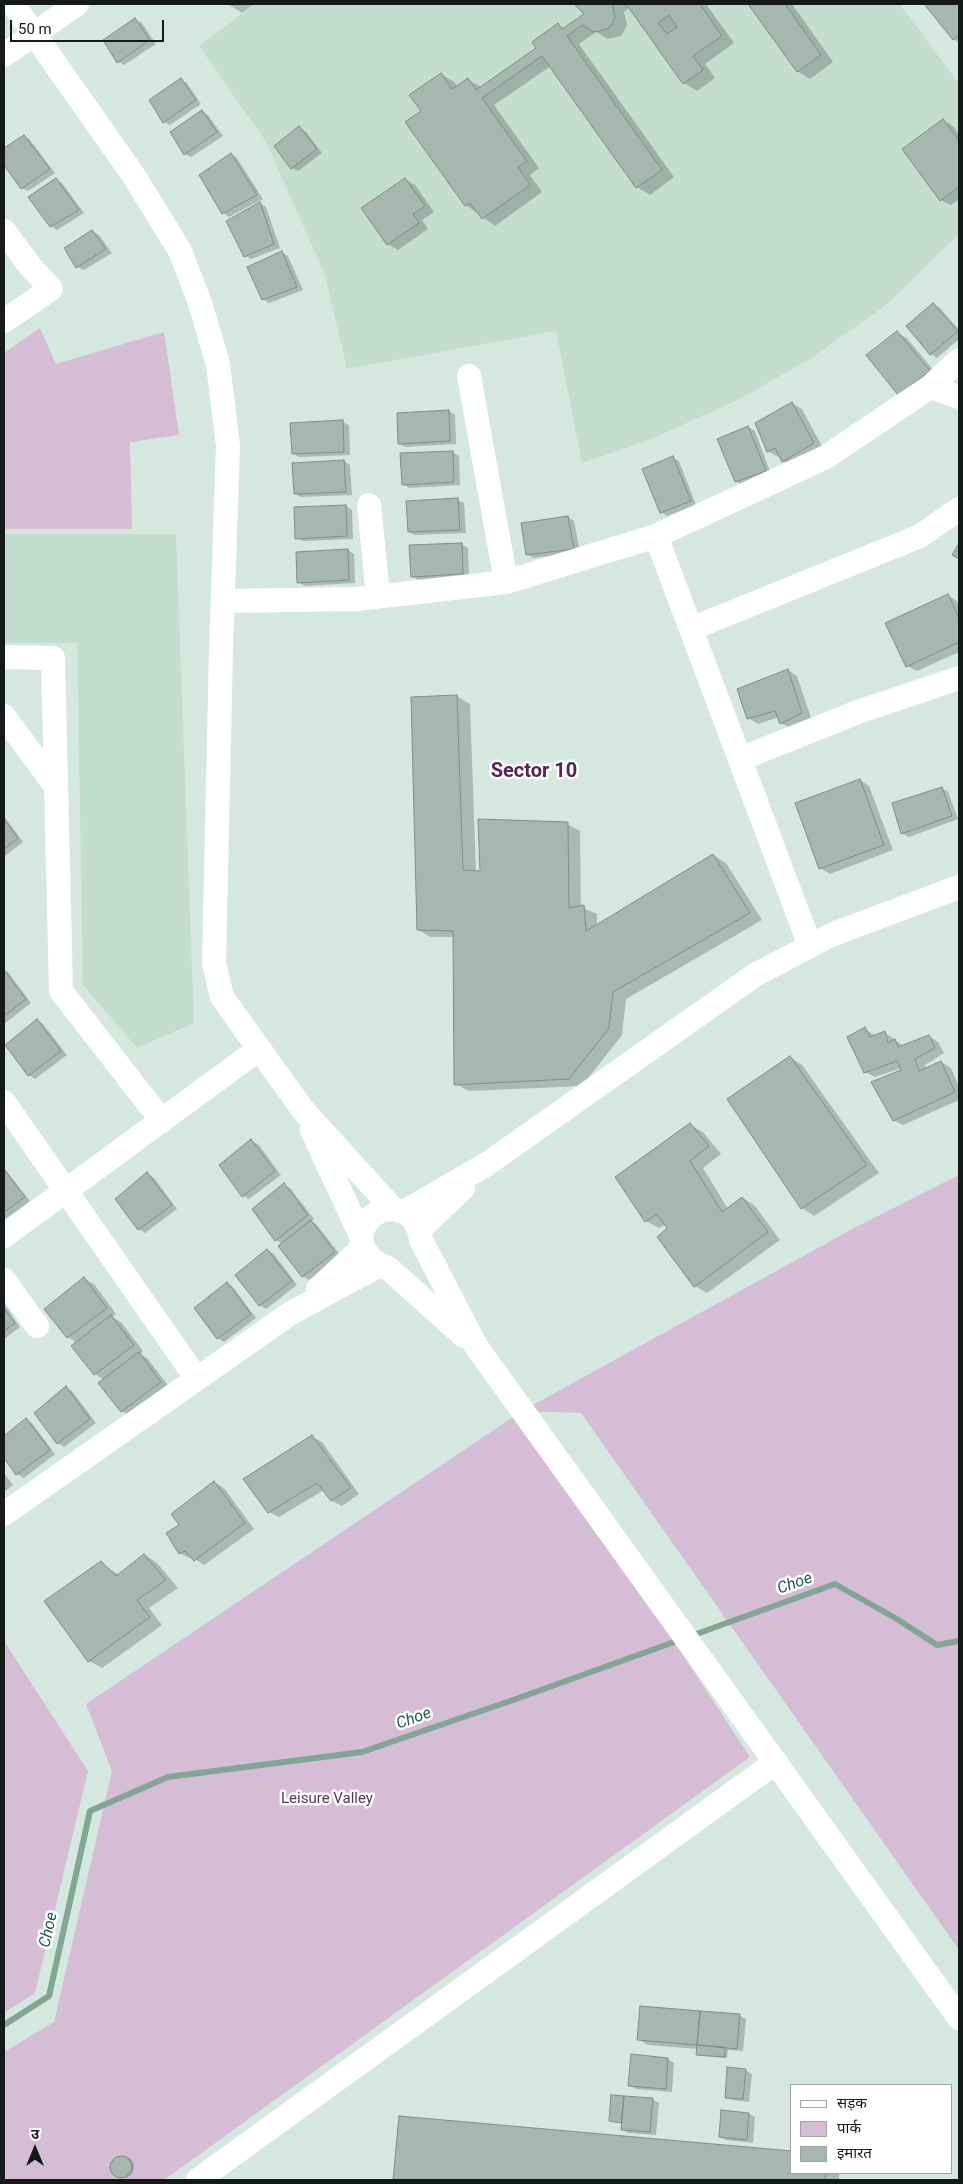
<!DOCTYPE html>
<meta charset="utf-8">
<style>
body{margin:0}
#map{position:relative;width:963px;height:2184px;overflow:hidden;background:#d5e8df;font-family:Roboto,"Noto Sans Devanagari",sans-serif}
canvas{display:block}
.frame{position:absolute;inset:0;border:5px solid #131a17;pointer-events:none}
.legend{position:absolute;left:790px;top:2084px;width:162px;height:90px;box-sizing:border-box;background:#fff;border:1px solid #a1a3a2;margin:0;padding:6px 9px;list-style:none;font-size:15px;color:#131a17}
.legend li{display:flex;align-items:center;gap:10px;height:25px}
.legend b{width:25px;border:1px solid #a1a3a2}
.north{position:absolute;left:10px;top:2124px;width:50px;height:50px;-webkit-text-stroke:4px #fff;paint-order:stroke;rotate:0deg;font-size:14px;font-weight:700;line-height:20px;text-align:center;color:#131a17}
.north::after{content:'';display:block;margin:auto;width:18px;height:22px;background:#131a17;clip-path:polygon(50% 0,100% 100%,50% 72%,0 100%)}
.scale{position:absolute;left:10px;top:20px;width:154px;height:22px;box-sizing:border-box;border:2px solid #131a17;border-top:0;padding-left:6px;font-size:15px;line-height:18px;white-space:nowrap;color:#131a17;-webkit-text-stroke:4px #fff;paint-order:stroke}
</style>
<div id="map">
<canvas width="963" height="2184"></canvas>
<div class="frame"></div>
<ul class="legend">
<li><b style="height:6px;background:#fff"></b>सड़क</li>
<li><b style="height:14px;background:#d6bdd6"></b>पार्क</li>
<li><b style="height:14px;background:#a5b7ae"></b>इमारत</li>
</ul>
<div class="north">उ</div>
<div class="scale">50 m</div>
</div>
<script>
const c = document.querySelector('canvas').getContext('2d');
c.lineJoin = 'round';
function fill(path, color) { c.fillStyle = color; c.fill(path, 'evenodd'); }
const poly = rows => new Path2D(rows.map(r => 'M' + r).join(''));
function trace(path, color, width, dash) { c.strokeStyle = color; c.lineWidth = width; c.lineCap = dash ? 'butt' : 'round'; c.setLineDash(dash || []); c.stroke(path); }
function label(font, color, halo, rows, align = 'center') {
  c.font = font + ' Roboto,sans-serif'; c.lineWidth = 5; c.setLineDash([]); c.textBaseline = 'middle'; c.strokeStyle = halo; c.fillStyle = color; for (const [text, x, y, turn = 0] of rows) {
    c.save(); c.translate(x, y); c.rotate((+turn || 0) * Math.PI / 180); c.textAlign = isNaN(turn) ? turn : align; if (halo) c.strokeText(text, 0, 0); c.fillText(text, 0, 0); c.restore();
  }
}
fill(poly([
 [255,4,900,4,959,84,959,234,886,305,813,357,742,398,649,440,582,463,556,331,347,369,325,275,266,142,199,46],
 [4,534,176,534,194,1023,137,1048,83,985,77,643,4,643]
]), '#c3ded1');
fill(poly([
 [40,328,56,364,164,332,179,435,130,442,132,529,4,529,4,353],
 [959,1175,959,1950,581,1413,523,1411,750,1757,164,2180,4,2180,4,2052,54,2022,112,1771,86,1704,522,1411,858,1226],
 [4,1641,88,1771,35,1993,4,2013]
]), '#d6bdd6');
fill(poly([
 [228,4,254,4,242,13],
 [576,4,706,4,734,43,705,64,715,78,697,91,684,83,630,7,624,12,627,25,621,36,608,39,596,32,579,44,674,177,650,195,637,187,551,66,494,105,539,168,530,175,542,192,495,226,466,205,423,112,441,74,454,82,458,87,468,80,482,87,538,48,558,25,565,29,586,14],
 [749,4,792,4,833,62,810,79,797,71],
 [926,4,959,4,959,42,953,39],
 [135,20,142,23,156,44,124,65,118,62],
 [181,80,187,83,201,104,170,125,164,122],
 [202,112,208,115,223,136,191,157,185,154],
 [943,120,953,126,959,134,959,199,951,205,941,200],
 [299,128,306,132,322,153,298,171,292,168],
 [24,136,30,140,55,173,28,191,21,188,4,163,4,150],
 [231,154,237,158,263,199,229,217,223,213],
 [56,179,62,183,84,213,57,230,51,226],
 [405,179,415,185,434,212,422,220,428,229,398,250,388,244,363,208],
 [260,203,266,207,280,248,251,259,245,256],
 [92,231,99,235,112,253,84,270,77,267],
 [282,252,288,256,303,290,269,303,263,299],
 [934,304,940,308,959,330,959,339,937,358,931,354,908,326],
 [897,333,907,338,939,377,908,400],
 [792,403,802,409,823,448,792,467,783,461,780,456,778,457,768,451],
 [449,411,455,415,456,444,405,447,399,443],
 [342,422,349,425,350,455,299,457,293,453],
 [748,427,755,431,771,474,742,485,736,481],
 [452,452,459,456,460,485,409,488,403,484],
 [673,458,679,461,696,505,667,516,661,512],
 [344,461,350,465,352,495,301,497,295,494,293,464],
 [458,500,464,503,466,533,415,535,409,532],
 [346,506,352,510,353,539,303,541,297,538],
 [568,517,574,521,580,552,534,558,527,554],
 [461,544,468,548,469,577,418,580,412,576],
 [348,550,354,554,355,583,305,586,299,582],
 [948,595,957,601,959,605,959,652,917,671,907,666],
 [788,670,797,676,811,718,790,728,781,723,779,717,758,724,748,718],
 [457,696,470,704,476,872,482,873,567,824,580,831,581,907,597,914,597,925,713,855,726,863,762,920,626,999,622,1035,582,1086,469,1091,456,1084,454,937,431,937,418,930],
 [860,780,869,786,893,850,830,874,820,868],
 [942,788,948,792,958,819,909,837,902,833],
 [4,816,23,842,4,857],
 [4,970,8,972,31,1003,4,1024],
 [37,1020,43,1024,67,1055,35,1079,29,1075,6,1046],
 [865,1029,876,1036,885,1033,904,1046,929,1036,938,1042,944,1053,925,1065,926,1069,941,1062,951,1068,959,1087,959,1100,903,1125,893,1120,903,1070,902,1068,875,1077,865,1072],
 [790,1057,802,1065,879,1173,814,1216,802,1208],
 [690,1125,703,1132,721,1154,703,1168,728,1209,743,1198,755,1206,780,1240,707,1293,695,1286,666,1224,659,1228,646,1221],
 [251,1141,258,1144,281,1175,249,1199,243,1196],
 [4,1168,30,1201,4,1220],
 [148,1174,154,1178,177,1209,145,1233,139,1229],
 [284,1185,290,1188,314,1219,311,1221,317,1225,341,1256,309,1280,303,1276,283,1244,276,1240],
 [268,1250,274,1254,297,1285,266,1309,259,1305],
 [84,1279,94,1284,116,1314,112,1317,121,1322,143,1351,140,1354,148,1359,170,1388,132,1417,122,1411,100,1383,104,1380,95,1374,73,1346,77,1343,68,1337,46,1309],
 [227,1283,233,1287,256,1318,224,1342,218,1338,196,1309],
 [4,1304,20,1327,4,1339],
 [66,1388,72,1391,96,1423,64,1447,58,1443],
 [26,1419,32,1423,55,1454,24,1478,17,1474,4,1456,4,1437],
 [312,1437,322,1442,359,1494,342,1506,332,1501,324,1490,279,1517,269,1512],
 [4,1473,13,1485,4,1492],
 [215,1483,224,1488,254,1529,204,1565,192,1557,189,1558,179,1553,180,1525],
 [145,1555,157,1563,178,1588,149,1608,162,1625,102,1668,89,1661,101,1563,119,1575],
 [740,2016,746,2019,743,2051,728,2050,727,2058,700,2056,698,2054,698,2049,648,2045,638,2039],
 [632,2056,668,2059,674,2063,672,2092,636,2089,630,2085],
 [745,2070,752,2074,749,2102,732,2100,726,2097],
 [612,2096,652,2099,659,2103,656,2135,628,2133,622,2129,623,2123,610,2121],
 [749,2114,755,2117,753,2143,726,2140,720,2136],
 [400,2117,792,2173,839,2173,839,2180,394,2180],
 '112 2167a11 11 0 1 1 22 0a11 11 0 1 1-22 0Z'
]), '#0003');
trace(poly([
 [4,2025,49,1996,90,1811,168,1777,362,1752,516,1699,835,1584,897,1619,937,1645,959,1641]
]), '#82a696', 6);
const building = poly([
 [574,4,612,4,615,17,612,24,607,29,594,32,582,25,567,36,662,170,636,188,542,56,482,98,527,161,518,167,530,185,482,219,470,203,465,206,405,122,421,111,409,95,441,73,452,89,468,78,476,90,536,48,532,42,558,23,562,29,584,14,574,4],
 [626,4,700,4,722,36,693,56,703,70,683,84,626,4],
 [669,15,677,27,667,34,658,23,669,15],
 [748,4,785,4,821,55,797,72,748,4],
 [924,4,959,4,959,35,953,40,924,4],
 [135,18,150,40,117,63,103,40,135,18],
 [181,78,196,100,163,123,149,100,181,78],
 [202,110,217,132,184,155,170,132,202,110],
 [943,119,959,141,959,187,940,201,902,149,943,119],
 [299,126,317,149,291,169,274,146,299,126],
 [24,135,50,169,21,189,4,165,4,148,24,135],
 [231,153,257,195,222,214,199,175,231,153],
 [56,178,79,210,50,227,28,197,56,178],
 [405,178,425,206,413,214,419,223,387,245,361,208,405,178],
 [260,202,274,244,244,257,226,221,260,202],
 [92,230,106,249,76,268,64,248,92,230],
 [282,251,297,287,262,300,247,267,282,251],
 [933,303,958,331,930,355,906,326,933,303],
 [897,331,930,371,898,395,866,355,897,331],
 [792,402,814,443,782,462,775,448,767,452,755,423,792,402],
 [449,410,450,441,398,444,397,413,449,410],
 [343,420,344,452,292,454,290,423,343,420],
 [748,426,766,471,735,482,717,439,748,426],
 [453,451,454,482,402,485,400,453,453,451],
 [673,456,691,501,660,513,642,469,673,456],
 [344,460,346,492,294,494,292,463,344,460],
 [458,498,460,530,408,532,406,501,458,498],
 [346,505,347,536,295,539,294,507,346,505],
 [568,516,574,549,526,555,521,523,568,516],
 [462,543,463,574,411,577,409,545,462,543],
 [959,543,959,559,952,555,959,543],
 [348,549,349,580,297,583,296,552,348,549],
 [948,594,959,618,959,642,906,667,885,623,948,594],
 [788,669,802,713,780,724,775,711,747,719,737,689,788,669],
 [457,695,463,870,480,871,478,819,568,822,569,908,584,905,586,931,713,854,750,913,613,992,609,1028,569,1079,454,1085,453,931,417,930,411,697,457,695],
 [860,779,884,845,819,869,795,803,860,779],
 [942,787,952,816,901,834,892,803,942,787],
 [4,819,18,838,4,849,4,819],
 [4,970,26,999,4,1016,4,970],
 [37,1019,61,1051,28,1076,5,1045,37,1019],
 [865,1027,870,1037,885,1031,888,1043,895,1039,898,1047,929,1035,935,1048,915,1059,919,1071,941,1061,955,1092,893,1121,871,1082,901,1070,897,1061,864,1073,847,1037,865,1027],
 [790,1056,867,1165,801,1209,727,1099,790,1056],
 [690,1123,709,1146,690,1161,722,1212,742,1197,768,1232,694,1287,657,1237,667,1228,657,1214,645,1222,615,1177,690,1123],
 [251,1139,275,1171,242,1197,219,1165,251,1139],
 [4,1169,25,1197,4,1212,4,1169],
 [147,1172,172,1205,138,1230,115,1199,147,1172],
 [284,1183,308,1215,275,1241,252,1209,284,1183],
 [311,1220,335,1252,302,1277,278,1246,311,1220],
 [267,1249,292,1281,259,1306,235,1275,267,1249],
 [84,1277,107,1308,67,1338,44,1309,84,1277],
 [227,1282,251,1314,217,1339,194,1308,227,1282],
 [4,1308,15,1323,4,1331,4,1308],
 [111,1315,134,1345,94,1375,71,1346,111,1315],
 [139,1352,161,1382,121,1412,98,1383,139,1352],
 [66,1386,90,1419,57,1444,34,1413,66,1386],
 [26,1418,50,1450,16,1475,4,1458,4,1436,26,1418],
 [312,1435,351,1488,331,1501,317,1483,268,1513,243,1479,312,1435],
 [214,1481,245,1523,194,1561,185,1551,179,1554,166,1533,179,1525,171,1514,214,1481],
 [144,1554,166,1580,137,1600,150,1617,88,1662,44,1601,101,1561,116,1576,144,1554],
 [640,2006,700,2011,697,2045,637,2040,640,2006],
 [700,2011,740,2014,737,2049,697,2045,700,2011],
 [697,2045,725,2047,725,2057,696,2055,697,2045],
 [631,2054,668,2058,666,2089,628,2086,631,2054],
 [727,2067,746,2069,743,2099,725,2098,727,2067],
 [611,2095,624,2096,621,2123,609,2121,611,2095],
 [624,2096,653,2098,650,2132,621,2130,624,2096],
 [721,2110,749,2113,747,2140,719,2137,721,2110],
 [399,2116,792,2151,792,2173,826,2173,825,2180,393,2180,399,2116],
 '110 2167a11 11 0 1 1 22 0a11 11 0 1 1-22 0Z'
]);
fill(building, '#a5b7ae');
trace(building, '#7e8f87', 1);
trace(poly([
 [13,4,134,176,180,251,200,303,218,364,228,446,221,649,214,963,222,997,303,1110,393,1209],
 [4,55,77,4],
 [4,231,30,266,51,289,4,321],
 [469,376,506,582],
 [930,387,959,397],
 [369,505,378,596],
 [656,536,810,946],
 [224,601,357,599,506,582,656,536,826,457,930,387,959,360],
 [691,629,920,536,959,509],
 [4,657,53,658,61,991,162,1121],
 [4,716,56,787],
 [740,759,858,712,959,678],
 [4,1102,197,1379],
 [312,1130,361,1236,363,1247,369,1257,380,1265,388,1268,464,1336],
 [404,1212,487,1164,755,975,831,935,959,887],
 [419,1230,463,1188],
 [4,1236,259,1049],
 [361,1236,364,1226,372,1216,382,1210,393,1209,404,1212,413,1218,419,1230,421,1240,476,1346,959,2018],
 [4,1280,37,1326],
 [318,1289,363,1247],
 [4,1514,291,1313,380,1265],
 [198,2180,776,1762]
]), '#fff', 24);
label('15px', '#58345a', '#fff', [
 ["Leisure Valley",327,1799]
]);
label('italic 16px', '#195c45', '#fff', [
 ["Choe",795,1584,-20],
 ["Choe",414,1719,-20],
 ["Choe",49,1930,-77]
]);
label('bold 20px', '#532456', '#fff', [
 ["Sector 10",534,772]
]);
</script>
